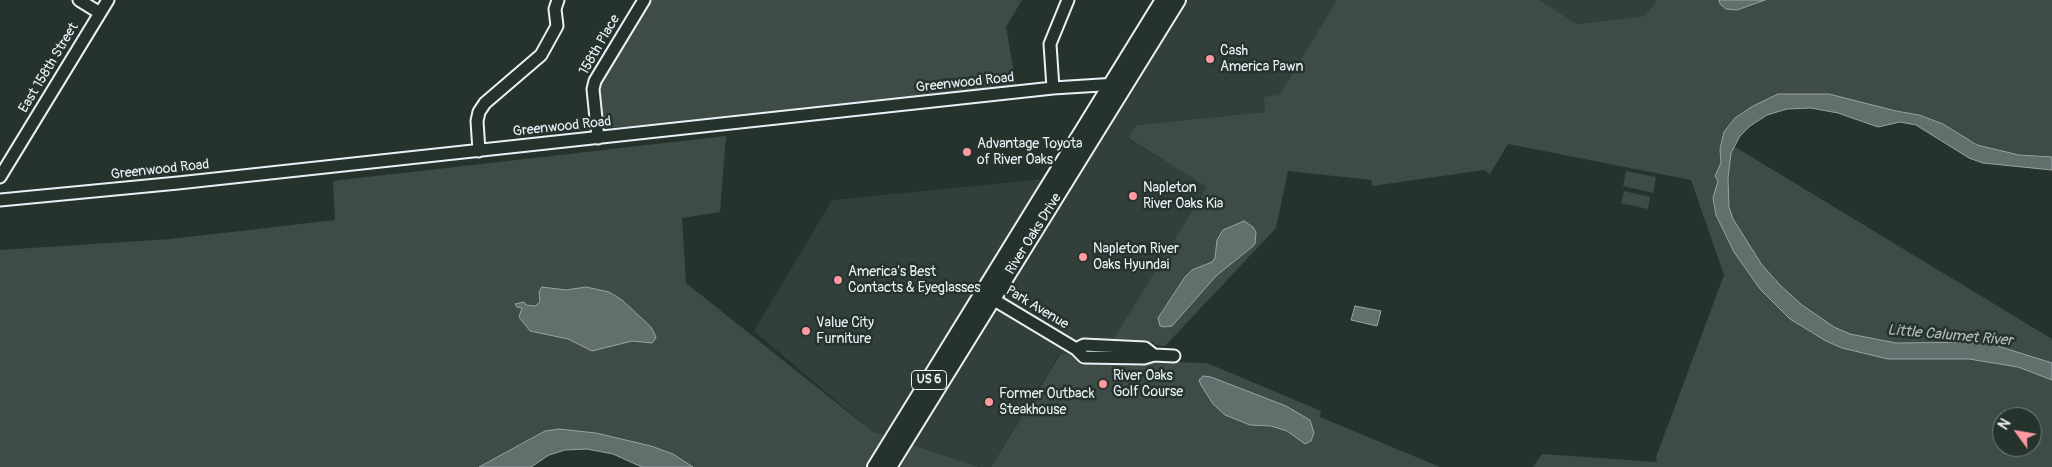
<!DOCTYPE html>
<style>
body{margin:0}
#map{position:relative;width:2052px;height:467px;overflow:hidden;background:#26332d;font-family:Pangolin,sans-serif}
canvas{display:block}
.north{position:absolute;left:1992px;top:407px;width:50px;height:50px;box-sizing:border-box;background:#26332d;border:1px solid #747f7e;border-radius:50%;rotate:302deg;font-size:14px;font-weight:700;line-height:20px;text-align:center;color:#e8f1f8}
.north::after{content:'';display:block;margin:auto;width:18px;height:22px;background:#ff9aa2;clip-path:polygon(50% 0,100% 100%,50% 72%,0 100%)}
</style>
<div id="map">
<canvas width="2052" height="467"></canvas>
<div class="north">N</div>
</div>
<script>
const c = document.querySelector('canvas').getContext('2d');
c.lineJoin = 'round';
function fill(path, color) { c.fillStyle = color; c.fill(path, 'evenodd'); }
const poly = rows => new Path2D(rows.map(r => 'M' + r).join(''));
function trace(path, color, width, dash) { c.strokeStyle = color; c.lineWidth = width; c.lineCap = dash ? 'butt' : 'round'; c.setLineDash(dash || []); c.stroke(path); }
function label(font, color, halo, rows, align = 'center') {
  c.font = font + ' Pangolin,sans-serif'; c.lineWidth = 5; c.setLineDash([]); c.textBaseline = 'middle'; c.strokeStyle = halo; c.fillStyle = color; for (const [text, x, y, turn = 0] of rows) {
    c.save(); c.translate(x, y); c.rotate((+turn || 0) * Math.PI / 180); c.textAlign = isNaN(turn) ? turn : align; if (halo) c.strokeText(text, 0, 0); c.fillText(text, 0, 0); c.restore();
  }
}
fill(poly([
 [1184,0,1337,0,1279,95,1265,112,1136,125,1128,139,1208,187,1102,359,1060,353,991,467,980,467,910,444],
 [1539,0,1657,0,1645,16,1577,24],
 [1045,179,887,437,873,432,754,331,832,200]
]), '#333f3a');
fill(poly([
 [650,0,1022,0,1006,27,1016,85,712,122,602,128,596,86],
 [1337,0,1539,0,1577,24,1645,16,1657,0,2052,0,2052,157,2019,155,1977,145,1943,124,1919,115,1896,111,1829,94,1778,94,1753,106,1722,139,2052,339,2052,467,1533,467,1542,454,1657,462,1656,457,1724,275,1691,180,1508,144,1490,174,1484,170,1372,186,1371,180,1288,171,1276,228,1165,346,1156,345,1153,342,1110,345,1207,187,1128,138,1136,125,1265,112,1264,97,1279,95],
 [2002,417,2032,417,2032,447,2002,447],
 [726,136,720,212,682,218,686,283,873,432,980,467,693,467,545,431,479,467,0,467,0,250,171,239,335,220,333,181],
 [1626,171,1656,177,1653,193,1623,186],
 [1624,191,1650,197,1648,209,1621,203],
 [1061,353,1106,360,1207,363,1321,411,1320,417,1440,467,991,467]
]), '#3e4b47');
const water = poly([
 [1719,0,1765,0,1737,10,1726,9,1720,4,1719,0],
 [1778,94,1829,94,1896,111,1919,115,1943,124,1977,145,2019,155,2052,157,2052,170,1983,163,1969,158,1916,125,1900,122,1878,127,1838,113,1811,108,1787,109,1767,115,1750,126,1740,136,1731,153,1728,178,1729,207,1733,219,1762,265,1780,285,1802,305,1834,327,1850,334,1896,343,1985,342,2052,363,2052,380,2018,367,1969,359,1888,359,1842,348,1826,341,1790,319,1760,289,1734,252,1716,215,1713,198,1718,181,1715,176,1721,163,1720,149,1724,132,1735,118,1753,106,1778,94],
 [1244,221,1253,227,1256,232,1255,244,1252,247,1216,276,1172,326,1164,327,1160,326,1158,318,1185,277,1192,270,1212,262,1215,258,1217,240,1223,230,1244,221],
 [542,287,566,290,586,287,609,292,622,300,651,327,656,337,654,341,652,343,632,341,592,351,568,339,530,331,519,317,522,308,517,307,515,304,524,302,526,305,535,306,540,302,539,292,542,287],
 [1355,306,1381,311,1377,326,1351,320,1355,306],
 [1203,376,1211,377,1286,406,1310,420,1314,433,1311,441,1305,444,1287,431,1271,426,1250,425,1225,415,1213,404,1201,385,1199,380,1203,376],
 [559,429,596,433,651,446,673,454,693,467,642,467,613,454,587,449,565,450,549,455,531,467,479,467,545,431,559,429]
]);
fill(water, '#636f6d');
trace(water, '#98a3a5', 1);
const minor = poly([
 [79,0,100,13],
 [1053,88,1050,44,1068,0],
 [598,138,593,89,595,81,644,0],
 [479,151,477,121,479,112,485,103,541,55,557,26,555,9,558,0],
 [0,177,108,0],
 [0,200,178,183,1053,88,1117,84],
 [986,295,1076,349,1084,357,1144,358,1154,355,1174,356],
 [1076,349,1084,345,1145,348,1154,355]
]);
const major = poly([
 [875,467,1163,0],
 [889,467,1178,0]
]);
trace(minor, '#e8f1f8', 15);
trace(major, '#e8f1f8', 18);
trace(minor, '#26332d', 11);
trace(major, '#26332d', 14);
for (const [x, y, r, color] of [
 [1210,59,5,"#ff9aa2"],
 [967,152,5,"#ff9aa2"],
 [1133,196,5,"#ff9aa2"],
 [1083,257,5,"#ff9aa2"],
 [838,280,5,"#ff9aa2"],
 [806,331,5,"#ff9aa2"],
 [1103,384,5,"#ff9aa2"],
 [989,402,5,"#ff9aa2"]
]) { const dot = new Path2D(); dot.arc(x, y, r, 0, 2 * Math.PI); c.fillStyle = color; c.fill(dot); trace(dot, '#26332d', 2); }
for (const [x, y, w] of [
 [929,380,35]
]) { const box = new Path2D(); box.roundRect(x - w / 2, y - 9.5, w, 19, 4); c.fillStyle = '#26332d'; c.fill(box); trace(box, '#e8f1f8', 1); }
label('bold 12px', '#e8f1f8', null, [
 ["US 6",929,380]
]);
label('14px', '#e8f1f8', '#26332d', [
 ["158th Place",600,45,-60],
 ["East 158th Street",49,68,-59],
 ["Greenwood Road",965,83,-6],
 ["Greenwood Road",562,127,-6],
 ["Greenwood Road",160,170,-6],
 ["River Oaks Drive",1034,234,-58],
 ["Park Avenue",1037,308,31]
]);
label('14px', '#e8f1f8', '#26332d', [
 ["Cash",1220,51],
 ["America Pawn",1220,67],
 ["Advantage Toyota",977,144],
 ["of River Oaks",977,160],
 ["Napleton",1143,188],
 ["River Oaks Kia",1143,204],
 ["Napleton River",1093,249],
 ["Oaks Hyundai",1093,265],
 ["America's Best",848,272],
 ["Contacts & Eyeglasses",848,288],
 ["Value City",816,323],
 ["Furniture",816,339],
 ["River Oaks",1113,376],
 ["Golf Course",1113,392],
 ["Former Outback",999,394],
 ["Steakhouse",999,410]
], 'left');
label('italic 15px', '#b3bdc0', '#26332d', [
 ["Little Calumet River",1950,336,5]
]);
</script>
